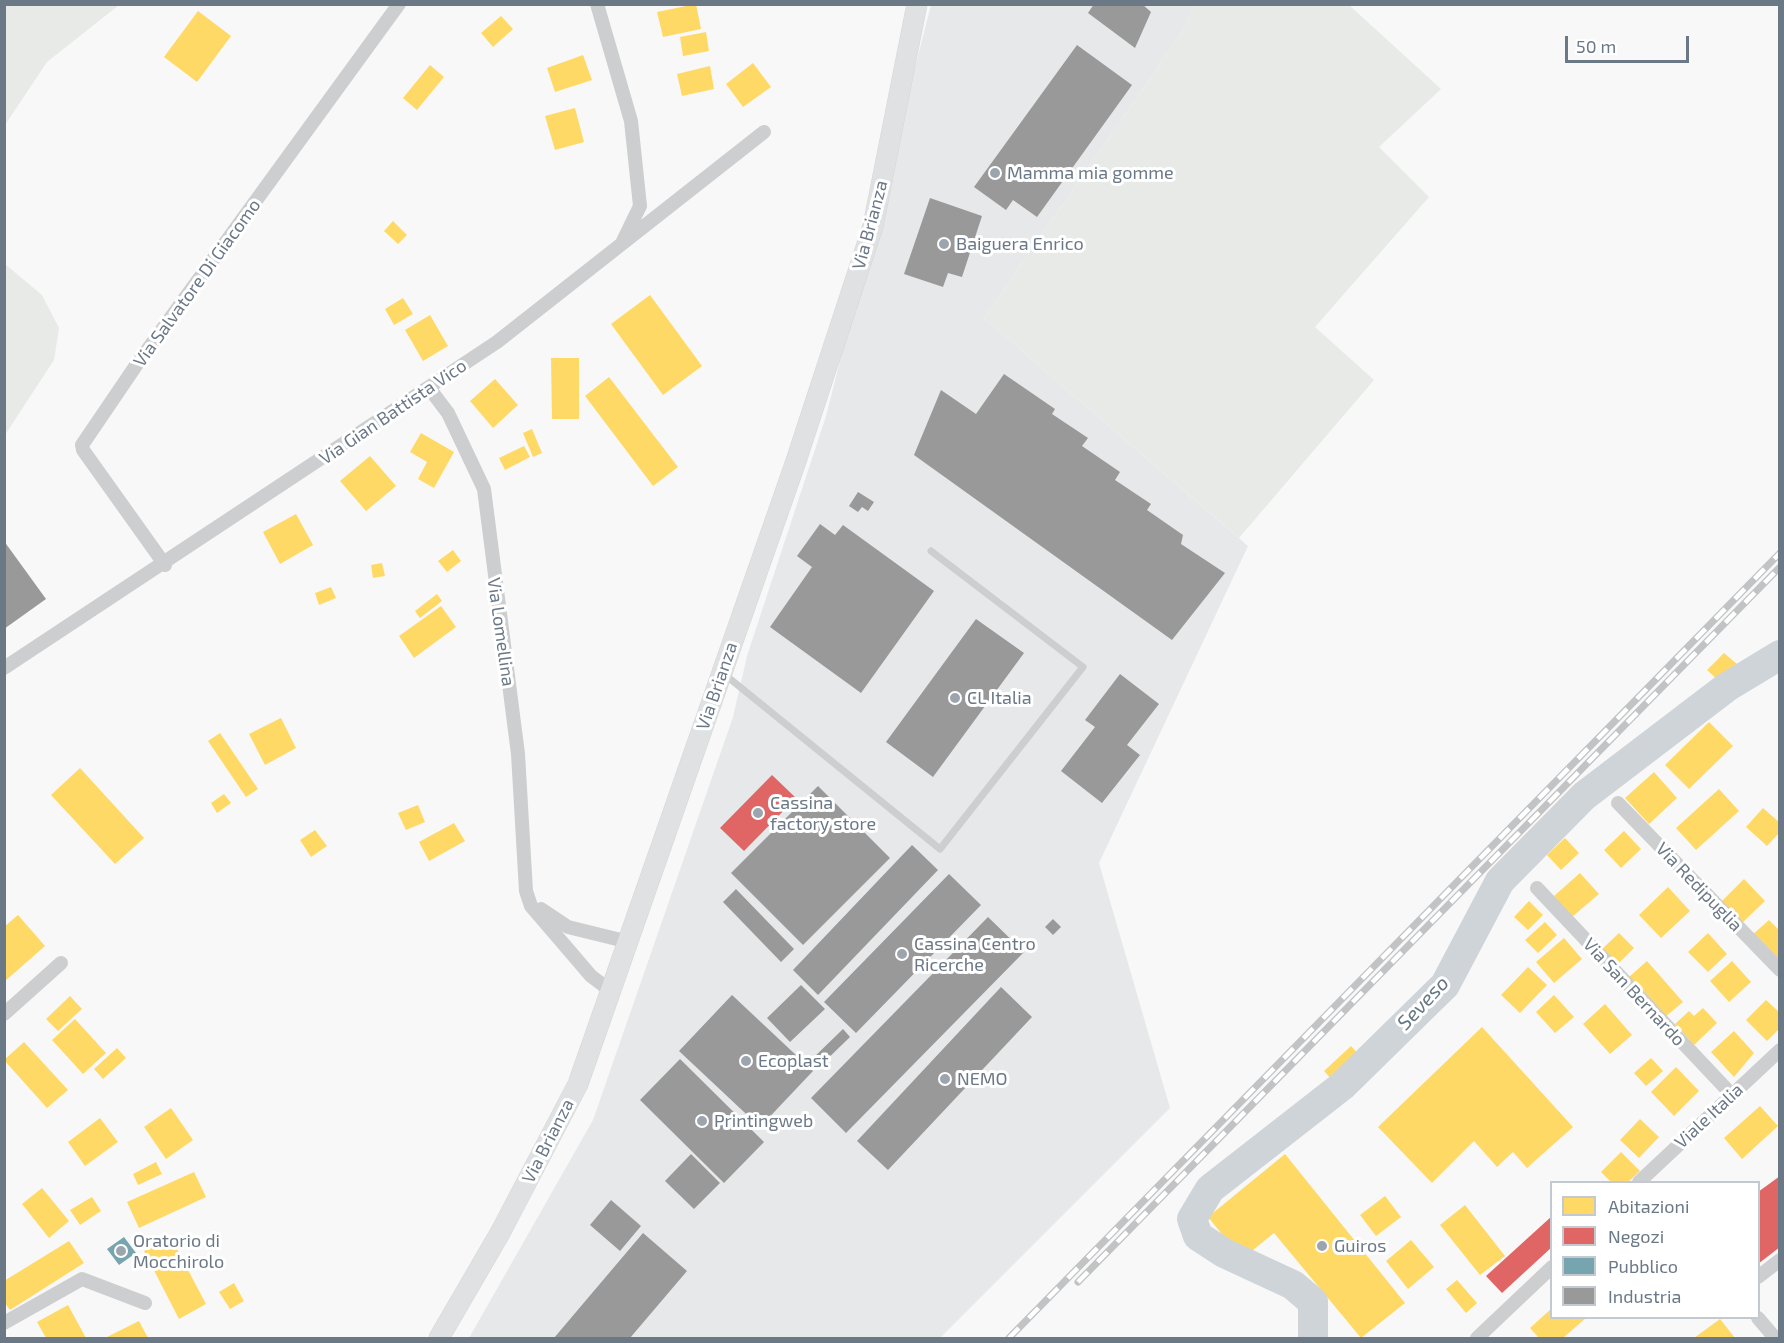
<!DOCTYPE html>
<style>
body{margin:0}
#map{position:relative;width:1784px;height:1343px;overflow:hidden;background:#f8f8f8;font-family:"Exo 2",sans-serif}
canvas{display:block}
.frame{position:absolute;inset:0;border:6px solid #6b7886;pointer-events:none}
.legend{position:absolute;left:1550px;top:1181px;width:210px;height:138px;box-sizing:border-box;background:#fff;border:2px solid #c4c9cf;margin:0;padding:8px 10px;list-style:none;font-size:18px;color:#6b7886}
.legend li{display:flex;align-items:center;gap:12px;height:30px}
.legend b{width:30px;border:2px solid #c4c9cf}
.scale{position:absolute;left:1565px;top:36px;width:124px;height:27px;box-sizing:border-box;border:3px solid #6b7886;border-top:0;padding-left:8px;font-size:18px;line-height:21px;white-space:nowrap;color:#6b7886;-webkit-text-stroke:4px #fff;paint-order:stroke}
</style>
<div id="map">
<canvas width="1784" height="1343"></canvas>
<div class="frame"></div>
<ul class="legend">
<li><b style="height:16px;background:#ffd966"></b>Abitazioni</li>
<li><b style="height:16px;background:#e06666"></b>Negozi</li>
<li><b style="height:16px;background:#76a5af"></b>Pubblico</li>
<li><b style="height:16px;background:#999"></b>Industria</li>
</ul>
<div class="scale">50 m</div>
</div>
<script>
const c = document.querySelector('canvas').getContext('2d');
c.lineJoin = 'round';
function fill(path, color) { c.fillStyle = color; c.fill(path, 'evenodd'); }
const poly = rows => new Path2D(rows.map(r => 'M' + r).join(''));
function trace(path, color, width, dash) { c.strokeStyle = color; c.lineWidth = width; c.lineCap = dash ? 'butt' : 'round'; c.setLineDash(dash || []); c.stroke(path); }
function label(font, color, halo, rows, align = 'center') {
  c.font = font + ' "Exo 2",sans-serif'; c.lineWidth = 6; c.setLineDash([]); c.textBaseline = 'middle'; c.strokeStyle = halo; c.fillStyle = color; for (const [text, x, y, turn = 0] of rows) {
    c.save(); c.translate(x, y); c.rotate((+turn || 0) * Math.PI / 180); c.textAlign = isNaN(turn) ? turn : align; if (halo) c.strokeText(text, 0, 0); c.fillText(text, 0, 0); c.restore();
  }
}
fill(poly([
 [931,5,1194,5,1185,28,984,318,1248,546,1099,863,1170,1108,940,1338,469,1338,593,1120,733,717,747,656,826,416]
]), '#e7e8e9');
fill(poly([
 [5,4,119,5,47,62,5,125],
 [1194,5,1349,5,1441,89,1379,147,1429,197,1315,327,1374,380,1239,538,984,318,1185,28],
 [5,264,42,295,59,328,54,360,5,435]
]), '#e7eae6');
fill(poly([
 [696,4,701,29,663,37,657,12],
 [198,11,231,36,197,82,164,57],
 [501,16,513,29,493,47,481,33],
 [706,32,709,51,683,56,680,37],
 [583,55,592,80,555,92,547,68],
 [753,63,771,87,743,107,726,84],
 [430,65,444,77,417,110,403,98],
 [710,66,714,89,682,96,677,74],
 [575,108,584,142,555,150,545,116],
 [393,221,407,235,398,244,384,231],
 [650,295,702,366,663,395,611,324],
 [403,298,413,314,394,325,385,309],
 [430,315,448,346,423,361,405,330],
 [551,358,579,358,579,419,552,419],
 [609,377,678,467,653,486,585,396],
 [495,379,518,405,493,428,470,401],
 [532,429,542,453,533,457,523,433],
 [421,433,454,452,434,488,418,479,427,462,410,452],
 [524,446,530,457,505,470,499,458],
 [370,456,396,486,366,511,340,481],
 [296,514,313,545,280,564,263,532],
 [453,550,461,561,447,572,438,561],
 [382,563,385,576,373,578,371,565],
 [331,587,336,598,319,605,315,593],
 [437,594,442,601,420,618,415,611],
 [441,606,456,627,414,658,399,636],
 [1724,653,1737,664,1720,682,1707,670],
 [281,718,296,748,265,765,249,734],
 [1709,722,1733,746,1689,789,1665,765],
 [220,733,258,789,246,797,208,741],
 [80,768,144,838,115,864,51,795],
 [1654,772,1677,798,1649,824,1625,798],
 [1719,789,1739,811,1696,850,1676,828],
 [224,794,231,803,217,813,211,803],
 [418,805,425,822,406,830,398,813],
 [1763,808,1780,823,1780,832,1767,846,1746,827],
 [454,823,465,841,429,861,419,842],
 [315,830,327,846,311,857,300,840],
 [1624,831,1641,849,1621,868,1604,850],
 [1565,838,1579,853,1561,870,1547,855],
 [1580,873,1599,894,1572,917,1554,896],
 [1744,879,1765,901,1742,923,1721,902],
 [1668,887,1690,911,1661,938,1639,915],
 [1529,901,1543,915,1528,930,1514,917],
 [18,915,45,946,4,982,4,927],
 [1769,920,1780,931,1780,966,1751,936],
 [1545,922,1557,935,1538,953,1525,940],
 [1619,933,1634,948,1616,966,1601,950],
 [1708,933,1727,954,1708,972,1688,952],
 [1564,938,1582,959,1554,983,1536,962],
 [1647,961,1683,1002,1664,1018,1629,977],
 [1732,961,1751,982,1729,1002,1710,981],
 [1528,967,1547,985,1520,1013,1501,995],
 [1554,995,1574,1017,1555,1033,1536,1012],
 [70,996,82,1009,58,1031,46,1019],
 [1766,1000,1780,1013,1780,1028,1767,1041,1746,1020],
 [1605,1004,1632,1035,1610,1054,1583,1024],
 [1703,1008,1717,1023,1694,1045,1675,1024,1689,1011,1694,1016],
 [75,1019,106,1053,83,1074,52,1040],
 [1482,1027,1573,1127,1527,1168,1513,1152,1497,1167,1474,1141,1432,1183,1378,1127],
 [1734,1031,1754,1053,1734,1077,1711,1052],
 [24,1042,68,1090,47,1108,4,1060],
 [1351,1046,1360,1056,1332,1080,1324,1071],
 [117,1048,126,1058,103,1079,94,1069],
 [1651,1058,1663,1071,1646,1086,1634,1073],
 [1676,1067,1699,1091,1674,1116,1651,1092],
 [1760,1106,1778,1126,1742,1159,1724,1138],
 [171,1108,193,1140,166,1159,144,1127],
 [100,1118,118,1142,85,1166,68,1142],
 [1640,1119,1659,1137,1639,1158,1620,1140],
 [1621,1152,1640,1171,1628,1182,1611,1182,1601,1172],
 [1285,1154,1405,1303,1361,1338,1274,1233,1242,1259,1208,1217],
 [156,1162,162,1174,138,1185,133,1174],
 [194,1172,206,1197,139,1228,127,1202],
 [42,1188,69,1221,49,1238,22,1204],
 [1385,1196,1401,1217,1376,1236,1360,1215],
 [92,1197,101,1211,80,1225,70,1210],
 [1465,1205,1505,1256,1480,1275,1440,1225],
 [170,1236,206,1304,179,1319,144,1251],
 [1411,1240,1434,1267,1408,1289,1386,1261],
 [69,1241,84,1263,10,1310,4,1302,4,1281],
 [1457,1280,1477,1303,1466,1313,1446,1289],
 [234,1283,244,1301,230,1309,219,1292],
 [68,1305,86,1338,46,1338,37,1322],
 [1552,1308,1552,1318,1586,1318,1563,1338,1539,1338,1530,1328],
 [1720,1319,1735,1338,1694,1338],
 [139,1321,148,1338,105,1338]
]), '#ffd966');
fill(poly([
 [772,775,796,798,744,851,720,828],
 [1780,1176,1780,1247,1758,1264,1758,1192],
 [1552,1216,1552,1247,1502,1293,1486,1276]
]), '#e06666');
fill(poly([
 [124,1237,136,1253,119,1265,107,1249]
]), '#76a5af');
fill(poly([
 [1094,4,1142,4,1151,12,1135,48,1088,13],
 [1077,45,1132,85,1037,217,1013,200,1006,210,974,187],
 [930,198,982,216,962,277,948,273,943,287,904,274],
 [1004,374,1055,409,1052,414,1088,438,1082,446,1120,472,1115,480,1151,504,1147,510,1183,535,1181,544,1225,573,1172,640,914,455,941,390,976,414],
 [858,492,874,502,868,511,862,507,858,512,849,506],
 [820,524,835,535,843,525,934,591,861,693,770,627,812,567,797,556],
 [4,541,46,599,4,629],
 [976,619,1024,653,933,777,886,742],
 [1120,674,1159,704,1127,745,1140,755,1102,803,1061,771,1095,727,1085,720],
 [818,786,890,858,803,945,731,873],
 [912,845,938,870,818,995,793,970],
 [949,874,981,905,856,1033,824,1002],
 [736,889,794,949,781,962,723,902],
 [988,917,1024,952,846,1133,811,1098],
 [1053,919,1061,927,1053,935,1045,927],
 [801,985,825,1009,790,1042,767,1018],
 [1001,987,1032,1017,888,1170,857,1141],
 [732,995,813,1071,760,1127,679,1051],
 [843,1029,850,1037,817,1069,810,1061],
 [680,1059,764,1142,724,1183,640,1100],
 [691,1154,720,1183,694,1209,665,1181],
 [611,1200,641,1226,620,1251,590,1225],
 [643,1233,687,1271,630,1338,554,1338]
]), '#999');
trace(poly([
 [1313,1338,1313,1302,1293,1285,1224,1253,1198,1236,1192,1219,1210,1189,1342,1086,1445,985,1500,881,1584,796,1727,687,1780,655]
]), '#cfd4d8', 30);
const secondary = poly([
 [439,1338,500,1233,578,1084,795,464,873,226,917,4]
]);
trace(secondary, '#d5d6d7', 21);
trace(poly([
 [724,674,940,849,1083,667,931,551]
]), '#cdcecf', 7);
trace(poly([
 [597,4,631,121,640,206,623,241],
 [429,388,448,413,484,489,518,754,526,891,531,906,591,976,611,991],
 [165,565,83,450,82,445,137,364,399,4],
 [4,668,497,342,764,132],
 [1618,803,1780,970],
 [1537,888,1732,1095],
 [541,909,568,927,629,942],
 [4,1014,61,963],
 [1639,1182,1780,1050],
 [1758,1277,1780,1260],
 [1758,1318,1775,1338],
 [4,1323,82,1279,145,1303],
 [1477,1338,1552,1267]
]), '#cdcecf', 14);
trace(secondary, '#e0e1e2', 20);
const rail = poly([
 [1078,1282,1780,567],
 [1009,1338,1780,553]
]);
trace(rail, '#c2c3c5', 7);
trace(rail, '#fff', 4.5, [14]);
for (const [x, y, r, color] of [
 [995,173,6,"#9ca5ae"],
 [944,244,6,"#9ca5ae"],
 [955,698,6,"#9ca5ae"],
 [758,813,6,"#9ca5ae"],
 [902,954,6,"#9ca5ae"],
 [746,1061,6,"#9ca5ae"],
 [945,1079,6,"#9ca5ae"],
 [702,1121,6,"#9ca5ae"],
 [1322,1246,6,"#9ca5ae"],
 [121,1251,6,"#9ca5ae"]
]) { const dot = new Path2D(); dot.arc(x, y, r, 0, 2 * Math.PI); c.fillStyle = color; c.fill(dot); trace(dot, '#fff', 2); }
label('18px', '#6b7886', '#fff', [
 ["Mamma mia gomme",1007,173],
 ["Baiguera Enrico",956,244],
 ["CL Italia",967,698],
 ["Cassina",770,803],
 ["factory store",770,824],
 ["Cassina Centro",914,944],
 ["Ricerche",914,965],
 ["Ecoplast",758,1061],
 ["NEMO",957,1079],
 ["Printingweb",714,1121],
 ["Oratorio di",133,1241],
 ["Mocchirolo",133,1262],
 ["Guiros",1334,1246]
], 'left');
label('18px', '#6b7886', '#fff', [
 ["Via Brianza",870,225,-75],
 ["Via Salvatore Di Giacomo",197,283,-54],
 ["Via Gian Battista Vico",393,412,-34],
 ["Via Lomellina",501,632,82],
 ["Via Brianza",717,686,-71],
 ["Via Redipuglia",1699,887,46],
 ["Via San Bernardo",1634,992,47],
 ["Viale Italia",1709,1116,-43],
 ["Via Brianza",548,1141,-63]
]);
label('italic 20px', '#677781', '#fff', [
 ["Seveso",1423,1003,-47]
]);
</script>
